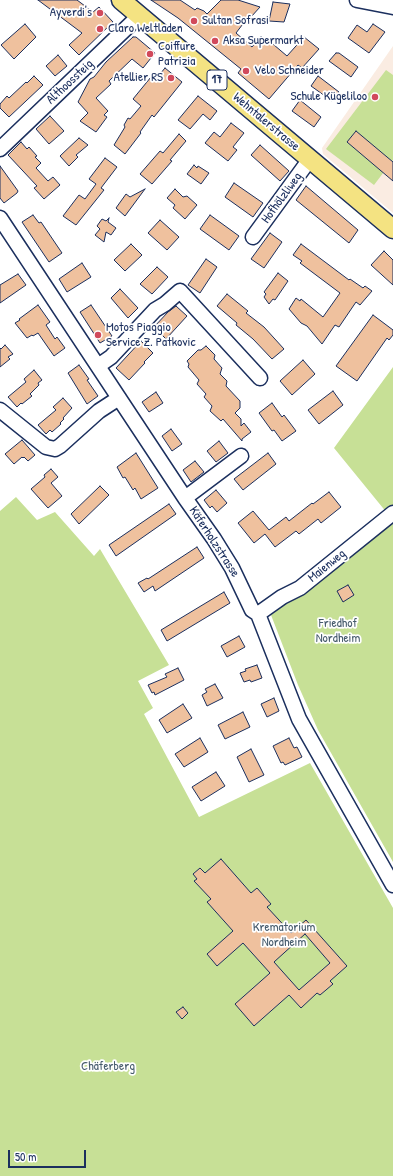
<!DOCTYPE html>
<meta charset="utf-8">
<style>
body{margin:0}
#map{position:relative;width:393px;height:1176px;overflow:hidden;background:#fff;font-family:"Patrick Hand",sans-serif}
canvas{display:block}
.scale{position:absolute;left:8px;top:1150px;width:78px;height:18px;box-sizing:border-box;border:2px solid #1b2f5e;border-top:0;padding-left:5px;font-size:12px;line-height:14px;white-space:nowrap;color:#1b2f5e;-webkit-text-stroke:3px #fff;paint-order:stroke}
</style>
<div id="map">
<canvas width="393" height="1176"></canvas>
<div class="scale">50 m</div>
</div>
<script>
const c = document.querySelector('canvas').getContext('2d');
c.lineJoin = 'round';
function fill(path, color) { c.fillStyle = color; c.fill(path, 'evenodd'); }
const poly = rows => new Path2D(rows.map(r => 'M' + r).join(''));
function trace(path, color, width, dash) { c.strokeStyle = color; c.lineWidth = width; c.lineCap = dash ? 'butt' : 'round'; c.setLineDash(dash || []); c.stroke(path); }
function label(font, color, halo, rows, align = 'center') {
  c.font = font + ' "Patrick Hand",sans-serif'; c.lineWidth = 3.5; c.setLineDash([]); c.textBaseline = 'middle'; c.strokeStyle = halo; c.fillStyle = color; for (const [text, x, y, turn = 0] of rows) {
    c.save(); c.translate(x, y); c.rotate((+turn || 0) * Math.PI / 180); c.textAlign = isNaN(turn) ? turn : align; if (halo) c.strokeText(text, 0, 0); c.fillText(text, 0, 0); c.restore();
  }
}
fill(poly([
 [393,46,393,213,323,154,322,148]
]), '#faece2');
fill(poly([
 [386,70,393,75,393,160,374,185,326,149],
 [393,367,393,508,387,513,334,448],
 [16,497,37,520,55,512,94,556,100,549,169,665,138,681,153,708,144,714,199,817,310,763,393,908,393,1176,0,1176,0,511],
 [393,516,393,862,318,730,298,685,271,615]
]), '#c7e096');
const building = poly([
 [38,0,77,0,93,12,99,7,113,22,79,55,69,45,82,33,38,0],
 [151,0,180,0,195,10,197,8,204,11,207,14,221,0,238,0,260,7,251,17,249,16,236,33,252,47,261,36,265,40,267,39,287,56,304,37,319,49,302,68,298,65,269,99,238,73,241,69,178,18,151,0],
 [273,2,290,4,284,22,269,21,273,2],
 [25,24,36,37,14,59,1,45,25,24],
 [373,24,385,32,369,53,348,38,357,25,367,32,373,24],
 [133,37,136,37,155,53,143,68,132,59,109,81,111,84,96,98,108,111,104,115,107,117,96,132,80,121,88,113,78,102,90,79,94,77,106,62,133,37],
 [336,53,339,53,358,67,351,77,329,61,336,53],
 [58,55,67,66,55,76,46,66,58,55],
 [165,68,182,82,154,117,152,115,140,132,141,133,125,154,114,145,125,127,124,125,128,118,130,119,141,106,133,99,151,77,155,80,165,68],
 [34,76,43,85,9,117,0,108,0,104,7,96,9,98,26,82,27,83,34,76],
 [318,76,339,92,332,101,311,86,318,76],
 [198,96,217,111,210,120,203,114,190,129,178,120,198,96],
 [300,100,321,117,314,127,292,111,300,100],
 [50,116,64,131,49,144,36,129,50,116],
 [231,123,244,133,233,147,237,150,228,161,205,143,214,132,220,137,231,123],
 [356,131,393,162,393,181,347,142,356,131],
 [179,134,186,141,170,160,172,161,152,184,140,174,160,151,163,153,179,134],
 [79,138,88,145,76,155,78,157,69,166,60,156,79,138],
 [21,142,27,149,29,147,37,156,35,157,41,163,36,168,48,181,53,177,60,185,44,199,34,188,37,186,8,155,21,142],
 [260,145,289,171,280,181,251,155,260,145],
 [105,158,117,167,101,188,104,190,76,225,63,216,79,195,85,199,96,184,89,179,105,158],
 [194,165,197,168,198,166,209,173,201,184,187,174,194,165],
 [0,166,18,191,17,193,4,203,0,198,0,166],
 [234,183,263,203,253,217,225,197,234,183],
 [306,186,358,230,349,243,296,200,306,186],
 [145,189,125,216,116,208,126,194,130,197,145,189],
 [175,189,183,197,187,196,197,205,185,219,173,208,175,205,167,198,175,189],
 [33,215,39,223,41,222,62,253,49,262,22,222,33,215],
 [210,215,239,236,229,250,200,229,210,215],
 [109,218,108,222,116,228,111,235,106,232,104,242,95,235,100,229,97,226,102,219,106,221,109,218],
 [160,220,179,237,167,250,148,233,160,220],
 [270,233,282,242,264,268,251,259,270,233],
 [131,244,142,255,125,271,114,260,131,244],
 [301,244,349,280,350,279,363,288,365,286,372,291,360,305,356,302,339,327,335,325,322,344,307,326,301,323,289,309,296,298,300,301,301,299,323,317,340,293,300,263,302,261,293,255,301,244],
 [384,251,393,260,393,285,371,265,384,251],
 [206,259,217,267,200,293,188,285,206,259],
 [82,263,91,277,67,292,59,279,82,263],
 [157,267,168,277,152,294,140,284,157,267],
 [278,273,288,281,275,300,273,299,269,304,264,297,266,294,264,292,278,273],
 [18,274,26,285,0,303,0,285,18,274],
 [120,289,138,308,128,318,111,298,120,289],
 [227,294,248,311,246,313,264,327,284,349,272,359,253,339,236,325,237,323,217,306,227,294],
 [38,305,50,322,46,325,55,339,57,337,65,348,54,356,38,333,33,336,32,335,27,338,15,323,20,320,19,319,38,305],
 [91,305,112,336,100,343,80,312,91,305],
 [176,306,187,316,166,339,154,327,168,312,176,306],
 [373,315,393,330,393,335,389,340,387,338,357,381,336,366,373,315],
 [141,341,153,353,144,362,145,363,129,380,116,368,141,341],
 [5,345,13,354,8,357,10,359,0,367,0,348,1,349,5,345],
 [206,346,215,355,214,359,222,368,220,374,227,381,226,386,240,401,240,408,235,413,241,419,241,426,244,423,251,432,242,439,242,441,223,419,221,421,210,411,212,406,204,397,206,394,197,384,199,380,188,367,189,364,187,361,198,350,201,350,206,346],
 [303,360,315,374,292,395,280,381,303,360],
 [79,365,89,379,87,380,98,396,87,404,68,373,79,365],
 [34,370,42,380,38,383,39,385,30,394,32,396,22,404,21,403,17,407,8,397,26,382,24,379,34,370],
 [333,391,343,405,319,424,308,410,333,391],
 [156,392,163,403,149,412,142,402,156,392],
 [63,398,72,408,63,418,64,419,60,423,61,424,52,432,50,430,46,434,38,425,56,410,53,407,63,398],
 [272,403,282,417,284,415,296,431,282,441,274,430,272,431,259,413,272,403],
 [171,429,182,444,172,451,162,436,171,429],
 [22,440,35,455,28,461,24,457,23,458,22,457,14,464,5,454,22,440],
 [219,441,228,453,216,462,207,451,219,441],
 [136,453,158,488,141,499,135,488,133,490,125,477,123,478,117,467,136,453],
 [268,453,276,464,243,490,234,479,268,453],
 [195,461,204,472,191,482,183,470,195,461],
 [51,469,58,477,51,483,62,496,48,508,31,489,45,477,44,475,51,469],
 [100,486,109,495,79,524,71,514,100,486],
 [216,490,227,503,217,512,212,506,210,508,204,500,216,490],
 [329,492,341,507,321,523,318,519,299,534,296,531,275,547,265,534,254,543,238,523,253,511,269,530,286,517,289,521,312,503,313,504,329,492],
 [169,504,176,514,116,556,109,545,169,504],
 [197,547,204,558,155,591,153,586,144,592,138,583,147,578,148,579,197,547],
 [348,585,354,595,343,602,337,591,348,585],
 [224,592,230,603,167,641,161,630,224,592],
 [239,636,245,647,227,657,221,646,239,636],
 [257,665,262,678,251,682,250,680,244,682,240,673,246,671,245,669,257,665],
 [178,668,184,680,155,695,154,692,152,693,148,685,167,677,165,674,178,668],
 [215,684,223,698,207,706,202,695,207,692,205,689,215,684],
 [274,698,279,711,267,717,261,704,274,698],
 [183,704,192,718,167,733,159,720,183,704],
 [243,712,250,727,225,739,218,725,243,712],
 [200,738,208,752,184,767,175,754,200,738],
 [289,738,294,748,297,747,302,757,285,765,283,762,281,763,273,746,289,738],
 [251,749,264,775,249,782,237,757,251,749],
 [216,772,225,786,201,801,192,787,216,772],
 [221,859,251,893,257,888,271,904,267,907,291,933,306,920,347,966,330,981,333,984,326,990,320,995,317,993,301,1008,289,995,254,1026,235,1004,270,973,243,943,217,966,207,954,233,931,207,902,211,899,194,881,197,879,193,874,200,868,205,873,221,859],
 [305,934,330,963,299,990,274,962,305,934],
 [183,1007,188,1013,182,1019,176,1012,183,1007]
]);
fill(building, '#efc19e');
trace(building, '#1b2f5e', 1);
const minor = poly([
 [357,0,393,7],
 [0,149,140,15],
 [0,218,185,498,214,539,232,568,252,610,258,614,299,719,393,885],
 [253,237,310,159],
 [98,366,111,357,155,310,165,304,180,291,260,378],
 [0,410,46,447,55,449,60,446,99,411,119,398],
 [185,498,241,456],
 [258,614,282,597,300,588,393,513]
]);
const major = poly([
 [121,0,393,229]
]);
trace(minor, '#1b2f5e', 17);
trace(major, '#1b2f5e', 21);
trace(minor, '#fff', 14);
trace(major, '#f4e382', 18);
for (const [x, y, r, color] of [
 [100,13,4,"#d1495b"],
 [194,21,4,"#d1495b"],
 [100,29,4,"#d1495b"],
 [215,41,4,"#d1495b"],
 [150,54,4,"#d1495b"],
 [246,71,4,"#d1495b"],
 [171,78,4,"#d1495b"],
 [375,97,4,"#d1495b"],
 [98,335,4,"#d1495b"]
]) { const dot = new Path2D(); dot.arc(x, y, r, 0, 2 * Math.PI); c.fillStyle = color; c.fill(dot); trace(dot, '#fff', 1.5); }
for (const [x, y, w] of [
 [217,80,20]
]) { const box = new Path2D(); box.roundRect(x - w / 2, y - 10, w, 20, 3); c.fillStyle = '#fff'; c.fill(box); trace(box, '#1b2f5e', 1); }
label('bold 12px', '#1b2f5e', null, [
 ["17",217,80]
]);
label('13px', '#1b2f5e', '#fff', [
 ["Ayverdi's",92,13,"right"],
 ["Sultan Sofrasi",202,21],
 ["Claro Weltladen",108,29],
 ["Aksa Supermarkt",223,41],
 ["Coiffure",158,47],
 ["Patrizia",158,62],
 ["Velo Schneider",254,71],
 ["Atellier RS",163,78,"right"],
 ["Schule Kügeliloo",367,97,"right"],
 ["Motos Piaggio",106,328],
 ["Service Z. Patkovic",106,343]
], 'left');
label('13px', '#1b2f5e', '#fff', [
 ["Althoossteig",70,82,-43],
 ["Wehntalerstrasse",266,122,40],
 ["Hofhölzliweg",282,198,-54],
 ["Käferholzstrasse",214,542,57],
 ["Maienweg",327,566,-39]
]);
label('13px', '#465b6c', '#fff', [
 ["Friedhof",338,624],
 ["Nordheim",338,639],
 ["Krematorium",284,928],
 ["Nordheim",284,943],
 ["Chäferberg",108,1067]
]);
</script>
